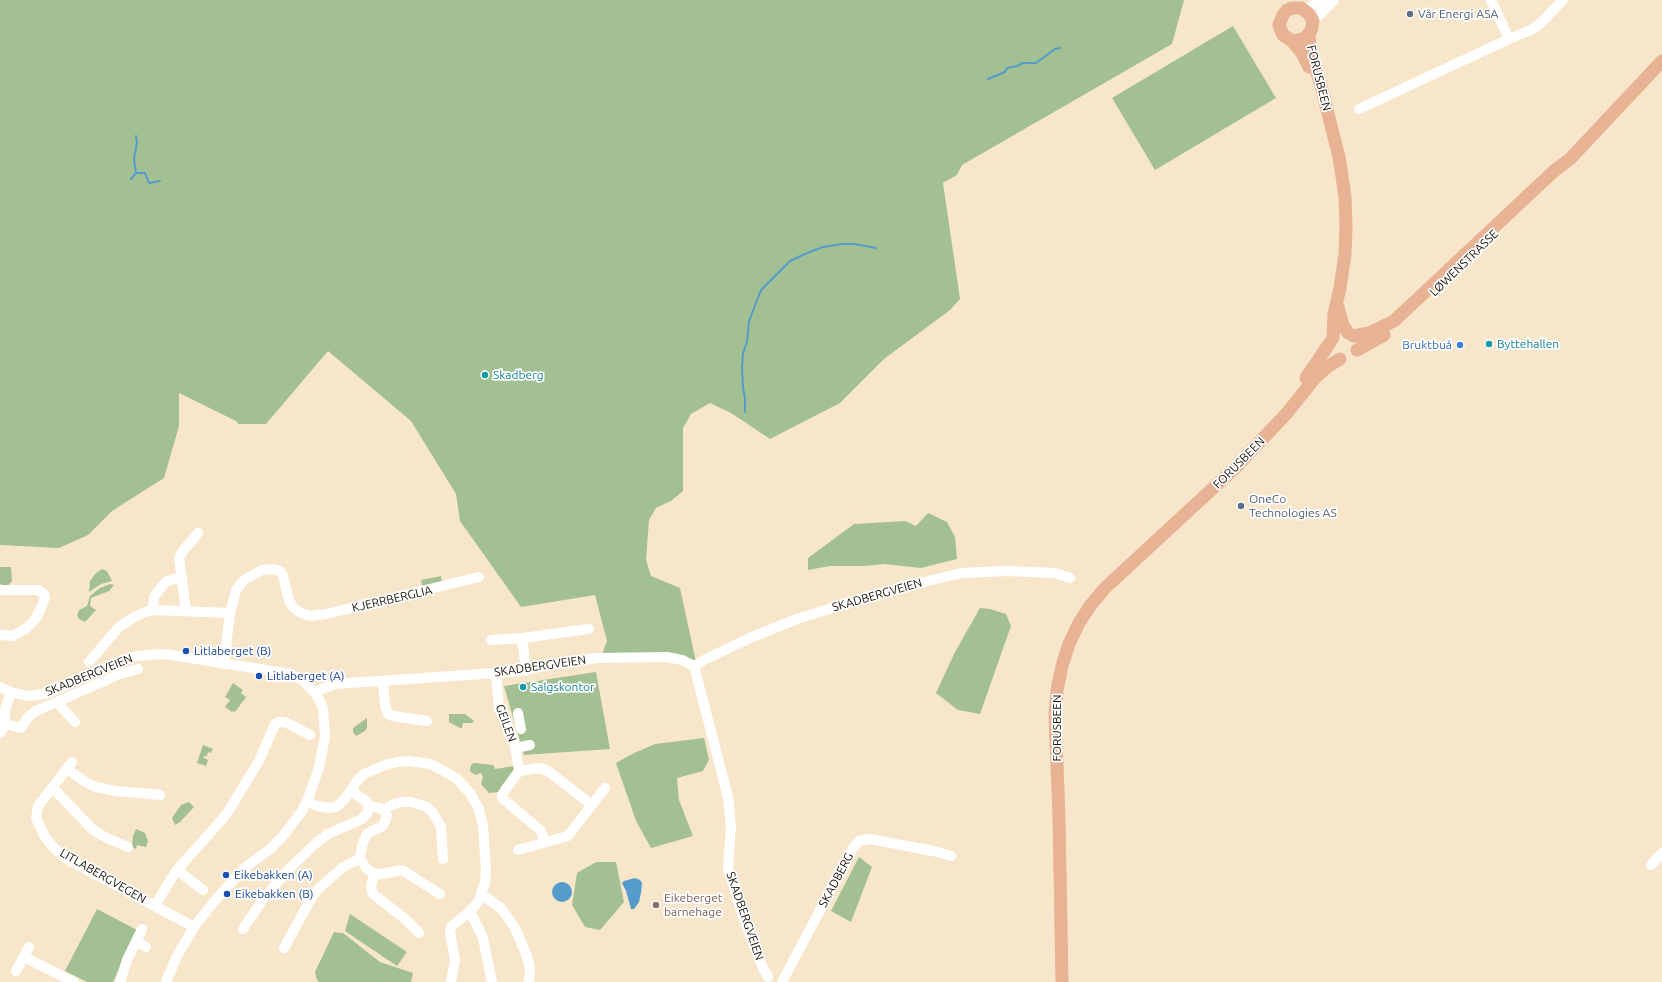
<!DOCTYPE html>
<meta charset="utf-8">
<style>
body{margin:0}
canvas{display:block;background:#f8e6ca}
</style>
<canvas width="1662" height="982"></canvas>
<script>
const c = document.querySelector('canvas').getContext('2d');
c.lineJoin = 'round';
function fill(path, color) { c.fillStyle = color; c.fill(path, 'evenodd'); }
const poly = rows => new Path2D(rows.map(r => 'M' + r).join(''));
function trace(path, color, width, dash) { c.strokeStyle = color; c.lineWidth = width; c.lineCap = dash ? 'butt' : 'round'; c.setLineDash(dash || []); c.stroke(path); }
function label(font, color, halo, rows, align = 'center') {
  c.font = font + ' Ubuntu,sans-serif'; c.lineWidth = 3.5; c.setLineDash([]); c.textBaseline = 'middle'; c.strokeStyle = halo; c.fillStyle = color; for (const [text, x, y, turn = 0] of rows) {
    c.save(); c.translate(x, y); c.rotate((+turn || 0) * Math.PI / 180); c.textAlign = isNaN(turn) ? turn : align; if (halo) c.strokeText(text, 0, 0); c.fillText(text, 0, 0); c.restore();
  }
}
fill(poly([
 [0,0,1184,0,1172,44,962,165,957,175,943,183,960,299,950,310,884,359,840,403,770,439,731,413,710,403,691,414,683,428,683,491,671,501,656,508,649,520,646,560,651,576,680,588,696,662,601,657,607,641,595,595,521,607,460,521,456,494,411,421,328,351,266,424,238,424,236,421,179,393,179,426,164,478,112,511,88,535,59,548,0,545],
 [1233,26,1276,98,1155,170,1112,98],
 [928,513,947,522,955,537,957,559,921,568,884,564,864,566,830,566,808,570,808,558,854,524,905,521,916,526],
 [0,567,11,567,12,581,9,584,9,587,0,584],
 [102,569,107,571,112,581,101,584,89,592,90,581,96,573],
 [441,576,442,584,423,589,421,580],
 [110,584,114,585,109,591,91,598,90,606,96,610,85,622,79,619,77,616,79,610,87,606,90,596,100,588],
 [980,608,990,609,1006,614,1011,626,980,714,958,710,936,693,955,652],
 [596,672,610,749,524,755,504,686],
 [233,683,243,690,241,693,246,697,235,712,233,711,232,712,225,707,230,700,225,697],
 [449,714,465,714,474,721,472,723,463,723,462,728,460,728,449,722],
 [367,718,367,728,365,731,356,736,353,732,353,728],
 [704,738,709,760,703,771,677,778,679,800,693,836,651,848,636,821,616,763,632,754,655,744],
 [203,745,213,749,211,753,208,752,207,756,204,756,204,758,208,760,206,766,197,763],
 [474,763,493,765,495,769,514,766,514,770,499,792,489,793,481,784,483,777,481,773,476,775,472,773,470,771,471,765],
 [189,802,194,807,180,822,175,825,172,818,181,805],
 [136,829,145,833,148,841,146,847,137,845,136,849,132,847,133,836],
 [859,857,872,867,851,922,831,911],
 [596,862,616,862,624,902,600,930,585,927,572,905,577,873],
 [97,909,137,930,113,982,87,982,65,971],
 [350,914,407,952,397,966,345,931],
 [334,932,343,933,380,962,413,973,411,982,319,982,317,980,315,972]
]), '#a2c092');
fill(poly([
 [635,878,640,880,642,883,641,893,639,902,634,909,631,909,626,891,622,883,624,881],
 '552 892a10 10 0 1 1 20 0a10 10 0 1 1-20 0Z'
]), '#559ccd');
trace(poly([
 [988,79,1005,72,1007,68,1017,66,1023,63,1036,63,1055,49,1060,48],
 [136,173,145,173,149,183,160,181],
 [131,179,136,173,134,159,137,142,136,136],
 [745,412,745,398,743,388,742,368,743,353,747,342,749,321,761,290,790,261,807,253,823,247,842,244,854,244,876,248]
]), '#559ccd', 2);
trace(poly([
 [1491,0,1509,39],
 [1304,10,1323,0],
 [1313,21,1334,0],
 [1359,109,1509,39,1533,29,1542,22,1563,0],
 [0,590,38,590,44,594,45,598,37,617,27,628,12,636,0,635],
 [153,610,154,597,162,586,167,581,182,577],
 [186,611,179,558,182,552,198,533],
 [522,638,526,671],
 [491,640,522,638,589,629],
 [89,662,119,627,134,617,148,611,153,610,230,613],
 [224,664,230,613,236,590,244,580,262,570,272,569,280,571,283,576,288,597,292,606,299,612,310,616,326,614,479,577],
 [694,666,706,659,752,637,797,619,877,594,936,579,962,573,1006,571,1055,573,1070,578],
 [496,673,499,709,514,740,519,771],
 [383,681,385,705,388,714,393,716,427,721],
 [0,687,11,692,28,696,37,695,48,693,124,660,137,656,165,654,291,674,304,681,318,697,323,708,325,736,319,768,309,796,302,811,283,836,270,849,243,869,213,903,194,927,177,956,166,982],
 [314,692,335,684,511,672,557,664,597,658,667,657,682,660,694,666,728,797,731,827,728,868,743,917,762,966,768,977],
 [57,702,75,722],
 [518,713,521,729],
 [5,724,21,728,28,717,36,711,120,674,138,669],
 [0,733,5,724,5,710,11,692],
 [516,748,530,745],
 [72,762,38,806,36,818,45,837,55,849,67,859,194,927],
 [67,769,87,783,96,787,116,791,160,795],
 [52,787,93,830,105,837,128,847],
 [351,791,366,801,369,806,380,808,384,810,387,816,383,826,368,833,363,842,360,858,366,868,372,873,381,874,402,870,440,894],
 [307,801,317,806,329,808,336,807,345,799,357,781,364,774,385,765,397,762,409,761,430,764,442,770,456,778,470,793,479,809,483,825,486,871,485,883,478,902,470,911,451,927,450,932,455,960,451,982],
 [384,810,392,805,401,802,411,802,427,807,433,813,441,827,443,859],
 [544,843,543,836,540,830,502,798,502,795,505,790,519,771,540,768,548,771,592,805],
 [518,850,568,836,605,788],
 [1651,865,1662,853],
 [177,870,203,890],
 [374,874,371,887,373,894,404,918,419,933],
 [482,895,501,908,515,928,527,956,530,969,529,982],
 [155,906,169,882,177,870,226,815,259,761,275,724,279,722,287,723,310,735],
 [470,911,483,938,492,982],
 [243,929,264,898,289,869,315,844,328,834,362,819,368,812,369,806],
 [136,941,146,947],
 [284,948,311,899,318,889,342,868,360,858],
 [24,957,74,982],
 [16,971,29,947],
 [120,982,127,960,142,929],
 [782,982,853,848,859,841,870,839,938,852,951,856]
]), '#fff', 10);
trace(poly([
 [1309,35,1310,51,1321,86,1339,157,1345,196,1346,228,1345,254,1340,288,1334,314,1333,338],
 [1292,41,1304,39,1311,31,1313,21,1311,17,1308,13,1301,8,1292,8,1287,10,1283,15,1279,25,1283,35,1292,41,1302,53,1309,67],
 [1338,307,1343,325,1348,333],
 [1353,336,1369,333,1394,321,1554,171,1570,159,1662,61],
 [1357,350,1384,335],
 [1306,378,1331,341],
 [1062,982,1059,817,1055,715,1057,690,1062,666,1069,644,1079,623,1090,606,1105,588,1236,467,1287,413,1315,378,1327,367,1340,359]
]), '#e8b294', 13);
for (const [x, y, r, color] of [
 [1410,14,4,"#5c6f8a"],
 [1489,344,4,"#0f9aa8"],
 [1460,345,4,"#3f7fe0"],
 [485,375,4,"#0f9aa8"],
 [1241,506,4,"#5c6f8a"],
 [186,651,4,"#1a4fb4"],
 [259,676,4,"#1a4fb4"],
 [523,687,4,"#0f9aa8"],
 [226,875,4,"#1a4fb4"],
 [227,894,4,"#1a4fb4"],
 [656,905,4,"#8d6e63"]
]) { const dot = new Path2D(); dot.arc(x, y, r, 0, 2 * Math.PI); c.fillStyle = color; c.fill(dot); trace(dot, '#fff', 1.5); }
label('12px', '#4e5e75', '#fff', [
 ["Vår Energi ASA",1418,14],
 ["OneCo",1249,499],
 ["Technologies AS",1249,513]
], 'left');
label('12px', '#1b150b', '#fff', [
 ["FORUSBEEN",1319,78,76],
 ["LØWENSTRASSE",1464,263,-44],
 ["FORUSBEEN",1239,463,-45],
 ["SKADBERGVEIEN",877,595,-16],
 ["KJERRBERGLIA",392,599,-13],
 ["SKADBERGVEIEN",540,666,-8],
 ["SKADBERGVEIEN",89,675,-22],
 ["GEILEN",506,723,70],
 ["FORUSBEEN",1057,728,-90],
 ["LITLABERGVEGEN",103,876,30],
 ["SKADBERG",836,880,-62],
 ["SKADBERGVEIEN",745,916,71]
]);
label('12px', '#0d838f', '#fff', [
 ["Byttehallen",1497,344],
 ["Skadberg",493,375],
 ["Salgskontor",531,687]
], 'left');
label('12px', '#366cbe', '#fff', [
 ["Bruktbuå",1452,345]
], 'right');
label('12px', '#164399', '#fff', [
 ["Litlaberget (B)",194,651],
 ["Litlaberget (A)",267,676],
 ["Eikebakken (A)",234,875],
 ["Eikebakken (B)",235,894]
], 'left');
label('12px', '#785e54', '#fff', [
 ["Eikeberget",664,898],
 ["barnehage",664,912]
], 'left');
</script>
